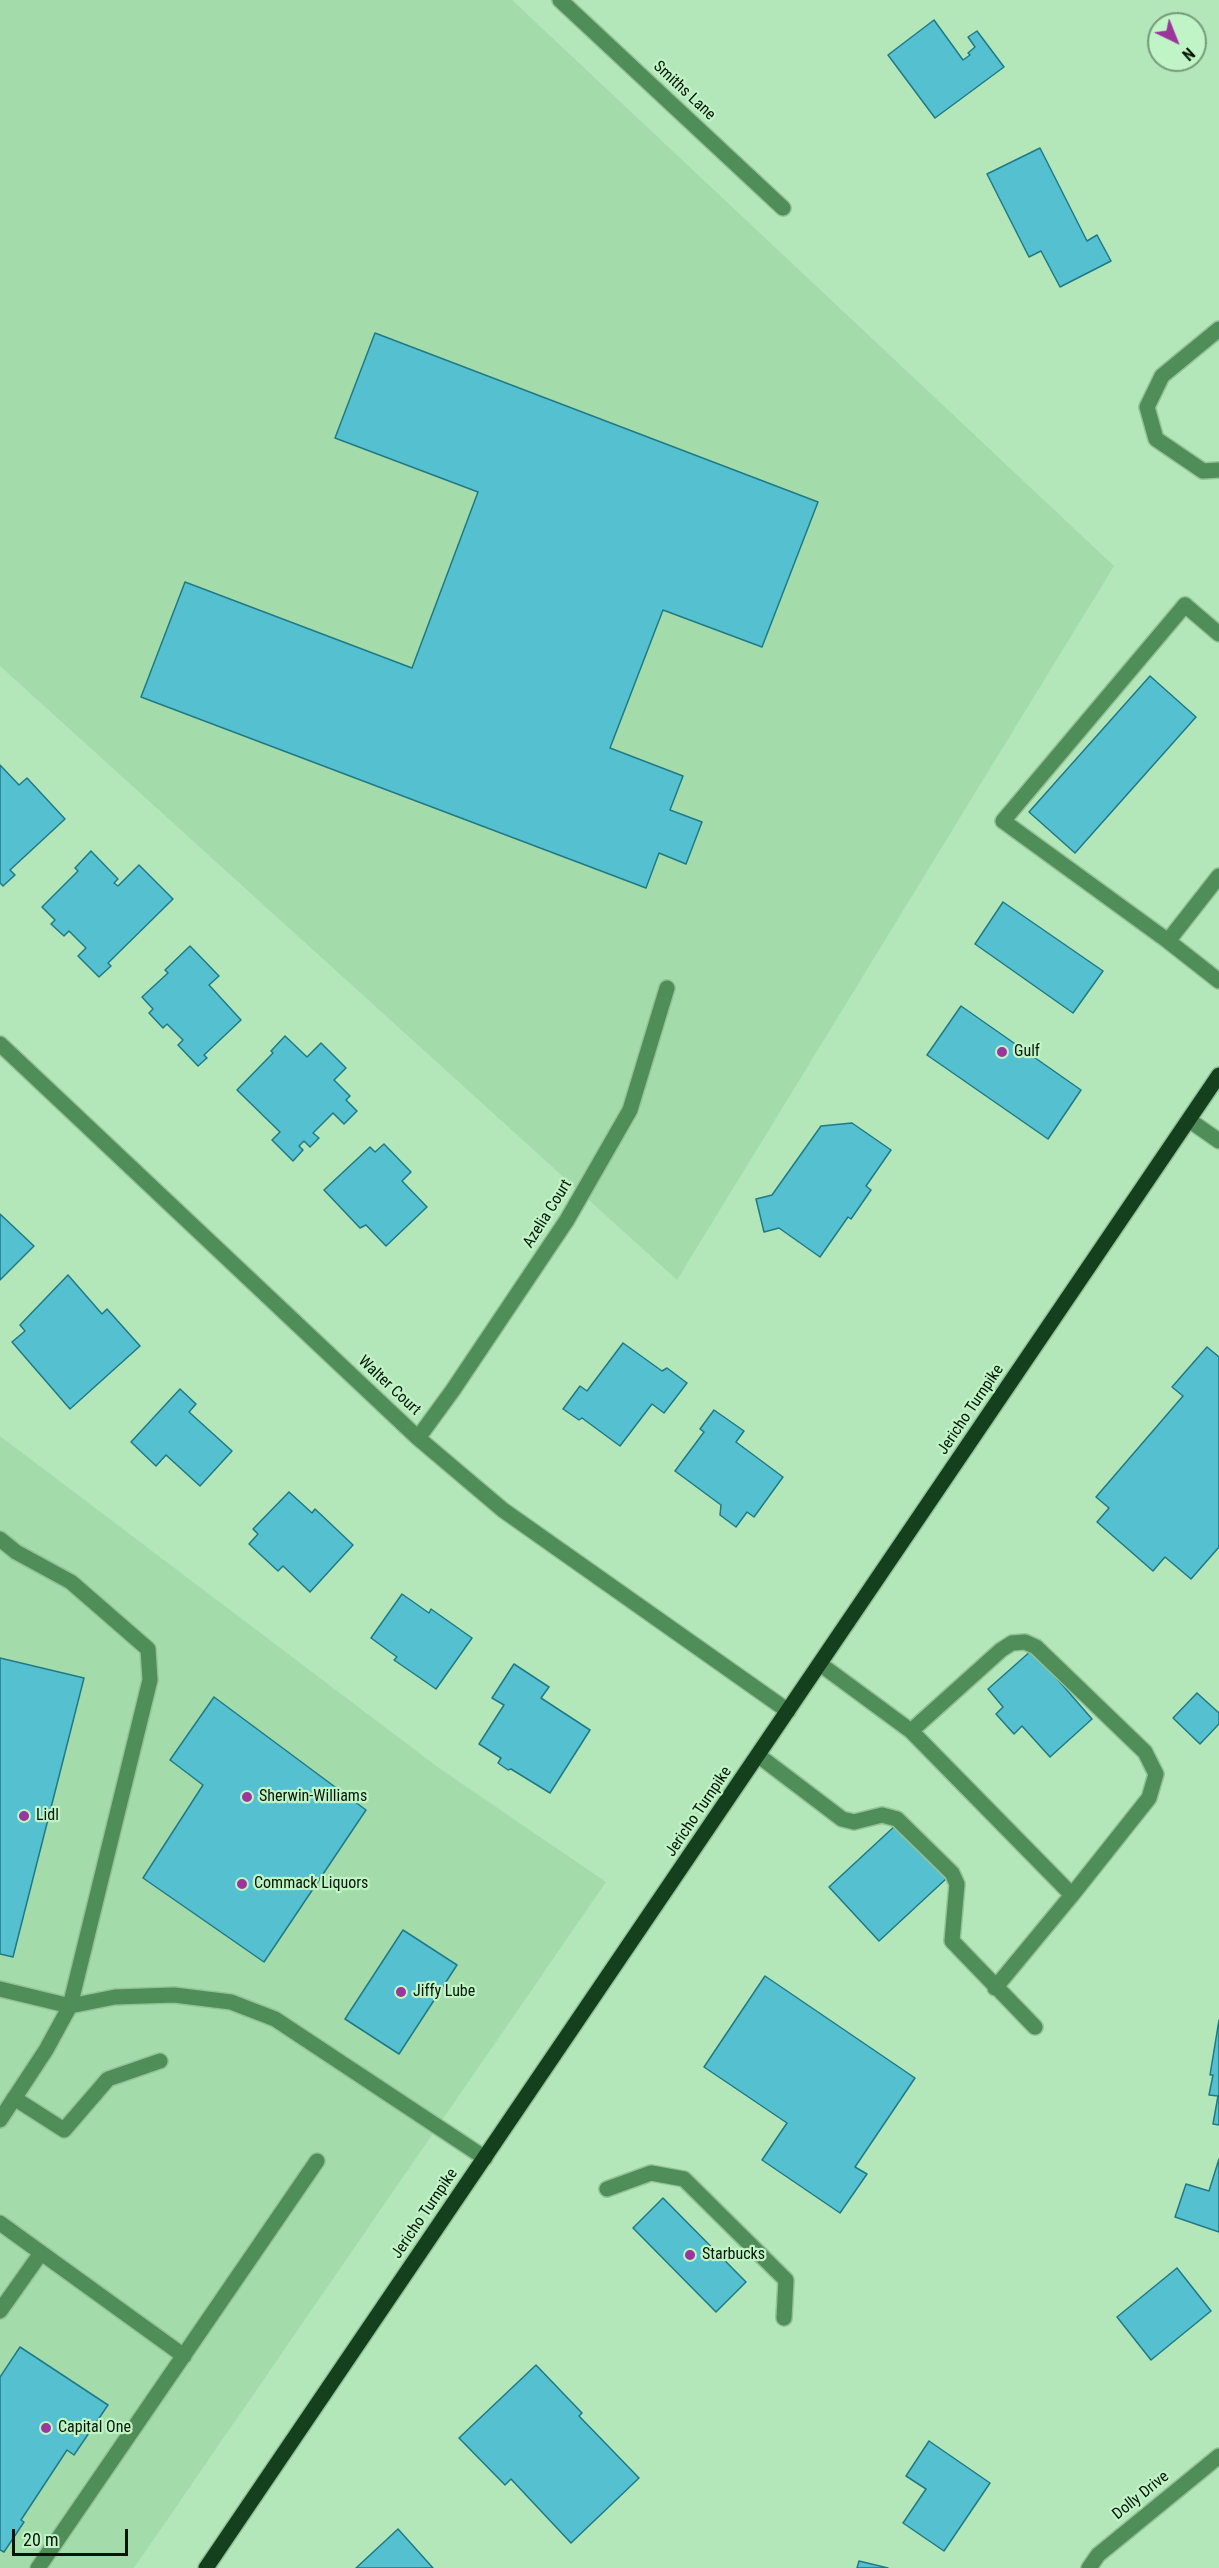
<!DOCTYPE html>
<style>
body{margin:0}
#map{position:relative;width:1219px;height:2568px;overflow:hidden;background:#b3e7b9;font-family:"Roboto Condensed",sans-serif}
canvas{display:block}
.north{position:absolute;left:1147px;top:12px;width:60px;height:60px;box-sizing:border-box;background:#c0f4c6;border:2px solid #759b7a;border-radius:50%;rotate:137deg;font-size:16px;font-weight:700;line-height:24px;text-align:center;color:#041607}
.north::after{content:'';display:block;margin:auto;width:21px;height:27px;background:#9b369b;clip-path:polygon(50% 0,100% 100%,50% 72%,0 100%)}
.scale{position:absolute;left:12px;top:2529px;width:116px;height:27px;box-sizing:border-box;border:3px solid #041607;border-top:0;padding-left:8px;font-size:18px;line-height:21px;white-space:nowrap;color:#041607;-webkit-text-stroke:4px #c0f4c6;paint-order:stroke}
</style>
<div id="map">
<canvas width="1219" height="2568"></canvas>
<div class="north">N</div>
<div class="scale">20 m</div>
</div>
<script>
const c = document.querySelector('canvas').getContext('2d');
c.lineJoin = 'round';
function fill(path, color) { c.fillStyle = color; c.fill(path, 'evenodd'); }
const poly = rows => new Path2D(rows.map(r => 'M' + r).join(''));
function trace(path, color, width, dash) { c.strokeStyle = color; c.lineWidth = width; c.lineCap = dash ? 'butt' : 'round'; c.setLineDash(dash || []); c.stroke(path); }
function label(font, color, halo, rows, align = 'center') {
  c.font = font + ' "Roboto Condensed",sans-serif'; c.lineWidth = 4.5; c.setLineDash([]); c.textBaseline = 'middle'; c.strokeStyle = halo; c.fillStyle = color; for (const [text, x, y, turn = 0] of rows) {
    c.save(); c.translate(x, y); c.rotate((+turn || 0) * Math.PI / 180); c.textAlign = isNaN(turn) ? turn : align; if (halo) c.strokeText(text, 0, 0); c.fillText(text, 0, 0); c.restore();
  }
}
fill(poly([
 [0,0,512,0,1114,566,677,1280,0,666],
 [0,1436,439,1768,606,1882,134,2568,0,2568]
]), '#a3dcaa');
const building = poly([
 [934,20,963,60,970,55,968,53,975,47,968,37,977,31,1004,67,935,118,888,55,934,20],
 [1040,148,1087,241,1097,235,1111,261,1060,287,1041,251,1029,257,987,174,1040,148],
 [375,333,818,502,762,647,663,610,610,748,683,776,670,810,702,822,686,864,659,853,646,888,141,697,185,582,412,668,478,492,335,438,375,333],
 [1150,676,1196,717,1075,853,1029,812,1150,676],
 [0,765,19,785,27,778,65,819,10,870,15,875,3,886,0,883,0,765],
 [91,851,118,879,114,883,118,886,139,865,173,899,108,963,111,966,99,977,78,956,86,948,69,931,64,936,51,924,55,920,42,907,78,871,75,868,91,851],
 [1003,902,1103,971,1073,1013,975,944,1003,902],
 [190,946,219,976,209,985,241,1020,204,1055,207,1058,198,1066,178,1045,183,1040,167,1024,163,1028,149,1013,153,1009,142,997,168,973,165,970,190,946],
 [961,1006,1081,1090,1048,1139,927,1055,961,1006],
 [285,1036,307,1057,321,1043,346,1068,334,1080,350,1096,346,1100,357,1111,344,1124,333,1113,313,1133,319,1138,310,1147,304,1141,299,1146,303,1150,293,1161,272,1140,280,1132,237,1090,273,1053,271,1051,285,1036],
 [852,1123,891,1150,866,1186,871,1190,851,1219,848,1217,820,1257,779,1228,764,1232,756,1199,772,1195,821,1126,852,1123],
 [384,1144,411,1172,402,1181,427,1207,386,1246,366,1225,360,1228,324,1190,370,1147,375,1152,384,1144],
 [0,1214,34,1246,0,1280,0,1214],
 [68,1275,102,1314,107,1309,140,1346,70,1409,12,1342,25,1331,20,1325,68,1275],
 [623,1343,662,1371,667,1368,687,1383,664,1413,652,1404,620,1446,582,1418,579,1420,563,1409,580,1386,587,1391,623,1343],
 [1207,1347,1219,1357,1219,1547,1191,1579,1165,1557,1153,1571,1097,1522,1109,1508,1096,1497,1183,1396,1172,1387,1207,1347],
 [180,1389,196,1404,189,1412,232,1451,200,1486,166,1455,156,1466,131,1442,180,1389],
 [714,1410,744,1431,736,1442,783,1477,754,1517,747,1512,736,1527,720,1515,721,1505,675,1471,704,1432,700,1429,714,1410],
 [289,1492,312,1513,315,1509,353,1545,310,1592,283,1566,278,1571,249,1544,258,1534,253,1529,289,1492],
 [402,1594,429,1613,431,1609,472,1638,436,1689,394,1660,397,1657,371,1638,402,1594],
 [1032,1650,1092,1719,1050,1757,1022,1726,1014,1734,996,1714,1003,1707,988,1689,1032,1650],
 [0,1658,84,1678,13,1957,0,1954,0,1658],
 [514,1664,549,1687,541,1698,590,1730,550,1793,511,1769,508,1770,498,1763,501,1758,479,1744,504,1705,492,1698,514,1664],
 [1197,1693,1219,1713,1219,1724,1200,1744,1173,1718,1197,1693],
 [214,1697,366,1810,264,1962,143,1878,203,1785,170,1760,214,1697],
 [897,1824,947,1878,879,1941,829,1887,897,1824],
 [403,1930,457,1965,399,2054,345,2019,403,1930],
 [765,1976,915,2078,855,2167,867,2174,840,2213,762,2160,787,2123,704,2067,765,1976],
 [1219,2020,1219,2125,1213,2124,1218,2096,1209,2095,1213,2075,1210,2075,1219,2020],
 [1219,2159,1219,2232,1175,2217,1186,2184,1209,2191,1219,2159],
 [663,2198,746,2282,716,2312,633,2228,663,2198],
 [1177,2268,1211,2311,1151,2360,1117,2317,1177,2268],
 [20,2347,108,2405,74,2455,67,2450,21,2520,24,2522,4,2552,0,2550,0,2377,20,2347],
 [536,2365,582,2413,579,2416,639,2478,571,2543,511,2479,505,2485,459,2438,536,2365],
 [929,2441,990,2483,944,2551,903,2523,926,2489,906,2476,929,2441],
 [398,2529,433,2568,356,2568,398,2529],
 [859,2561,888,2568,857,2568,859,2561]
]);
fill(building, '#55c0cf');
trace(building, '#207a86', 1.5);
const lane = poly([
 [1219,329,1162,376,1147,407,1156,439,1203,471,1219,470],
 [1185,605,1003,821,1168,941,1219,981],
 [1168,941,1219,876],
 [1189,1120,1219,1141],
 [0,1539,16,1552,71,1582,148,1649,150,1680,70,2006,46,2050,0,2120],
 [820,1664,911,1731,1072,1895,1149,1798,1156,1774,1145,1752,1036,1647,1025,1642,1012,1643,1001,1650,911,1731],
 [759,1756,842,1819,854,1822,882,1815,897,1819,952,1873,957,1884,952,1941,1035,2027],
 [995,1988,1072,1895],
 [0,1989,70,2006,115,1997,174,1995,231,2002,275,2019,485,2158],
 [14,2098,64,2130,108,2079,160,2061],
 [607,2189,651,2173,684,2179,786,2280,784,2318],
 [0,2223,184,2356],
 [0,2311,41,2253],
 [38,2568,317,2161]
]);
const street = poly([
 [560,0,783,208],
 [1185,605,1219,634],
 [0,1044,418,1438,503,1510,788,1711],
 [418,1438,453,1390,567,1220,630,1110,667,988],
 [1089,2568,1098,2555,1219,2456]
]);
const primary = poly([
 [206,2568,1219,1075]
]);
trace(lane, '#94c199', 18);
trace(street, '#94c199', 18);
trace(primary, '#94c199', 18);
trace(lane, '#508e59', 15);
trace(street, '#508e59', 15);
trace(primary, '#14401d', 15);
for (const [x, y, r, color] of [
 [1002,1052,6,"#9b369b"],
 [247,1797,6,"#9b369b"],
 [24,1816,6,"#9b369b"],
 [242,1884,6,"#9b369b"],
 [401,1992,6,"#9b369b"],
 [690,2255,6,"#9b369b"],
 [46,2428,6,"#9b369b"]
]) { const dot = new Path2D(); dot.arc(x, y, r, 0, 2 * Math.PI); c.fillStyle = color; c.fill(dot); trace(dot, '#c0f4c6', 2); }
label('16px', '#041607', '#c0f4c6', [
 ["Smiths Lane",684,91,43],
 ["Azelia Court",548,1214,-58],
 ["Walter Court",389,1386,43],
 ["Jericho Turnpike",971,1410,-56],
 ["Jericho Turnpike",699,1812,-56],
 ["Jericho Turnpike",425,2214,-56],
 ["Dolly Drive",1141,2496,-39]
]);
label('16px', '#041607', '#c0f4c6', [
 ["Gulf",1014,1052],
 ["Sherwin-Williams",259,1797],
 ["Lidl",36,1816],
 ["Commack Liquors",254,1884],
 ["Jiffy Lube",413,1992],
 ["Starbucks",702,2255],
 ["Capital One",58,2428]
], 'left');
</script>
